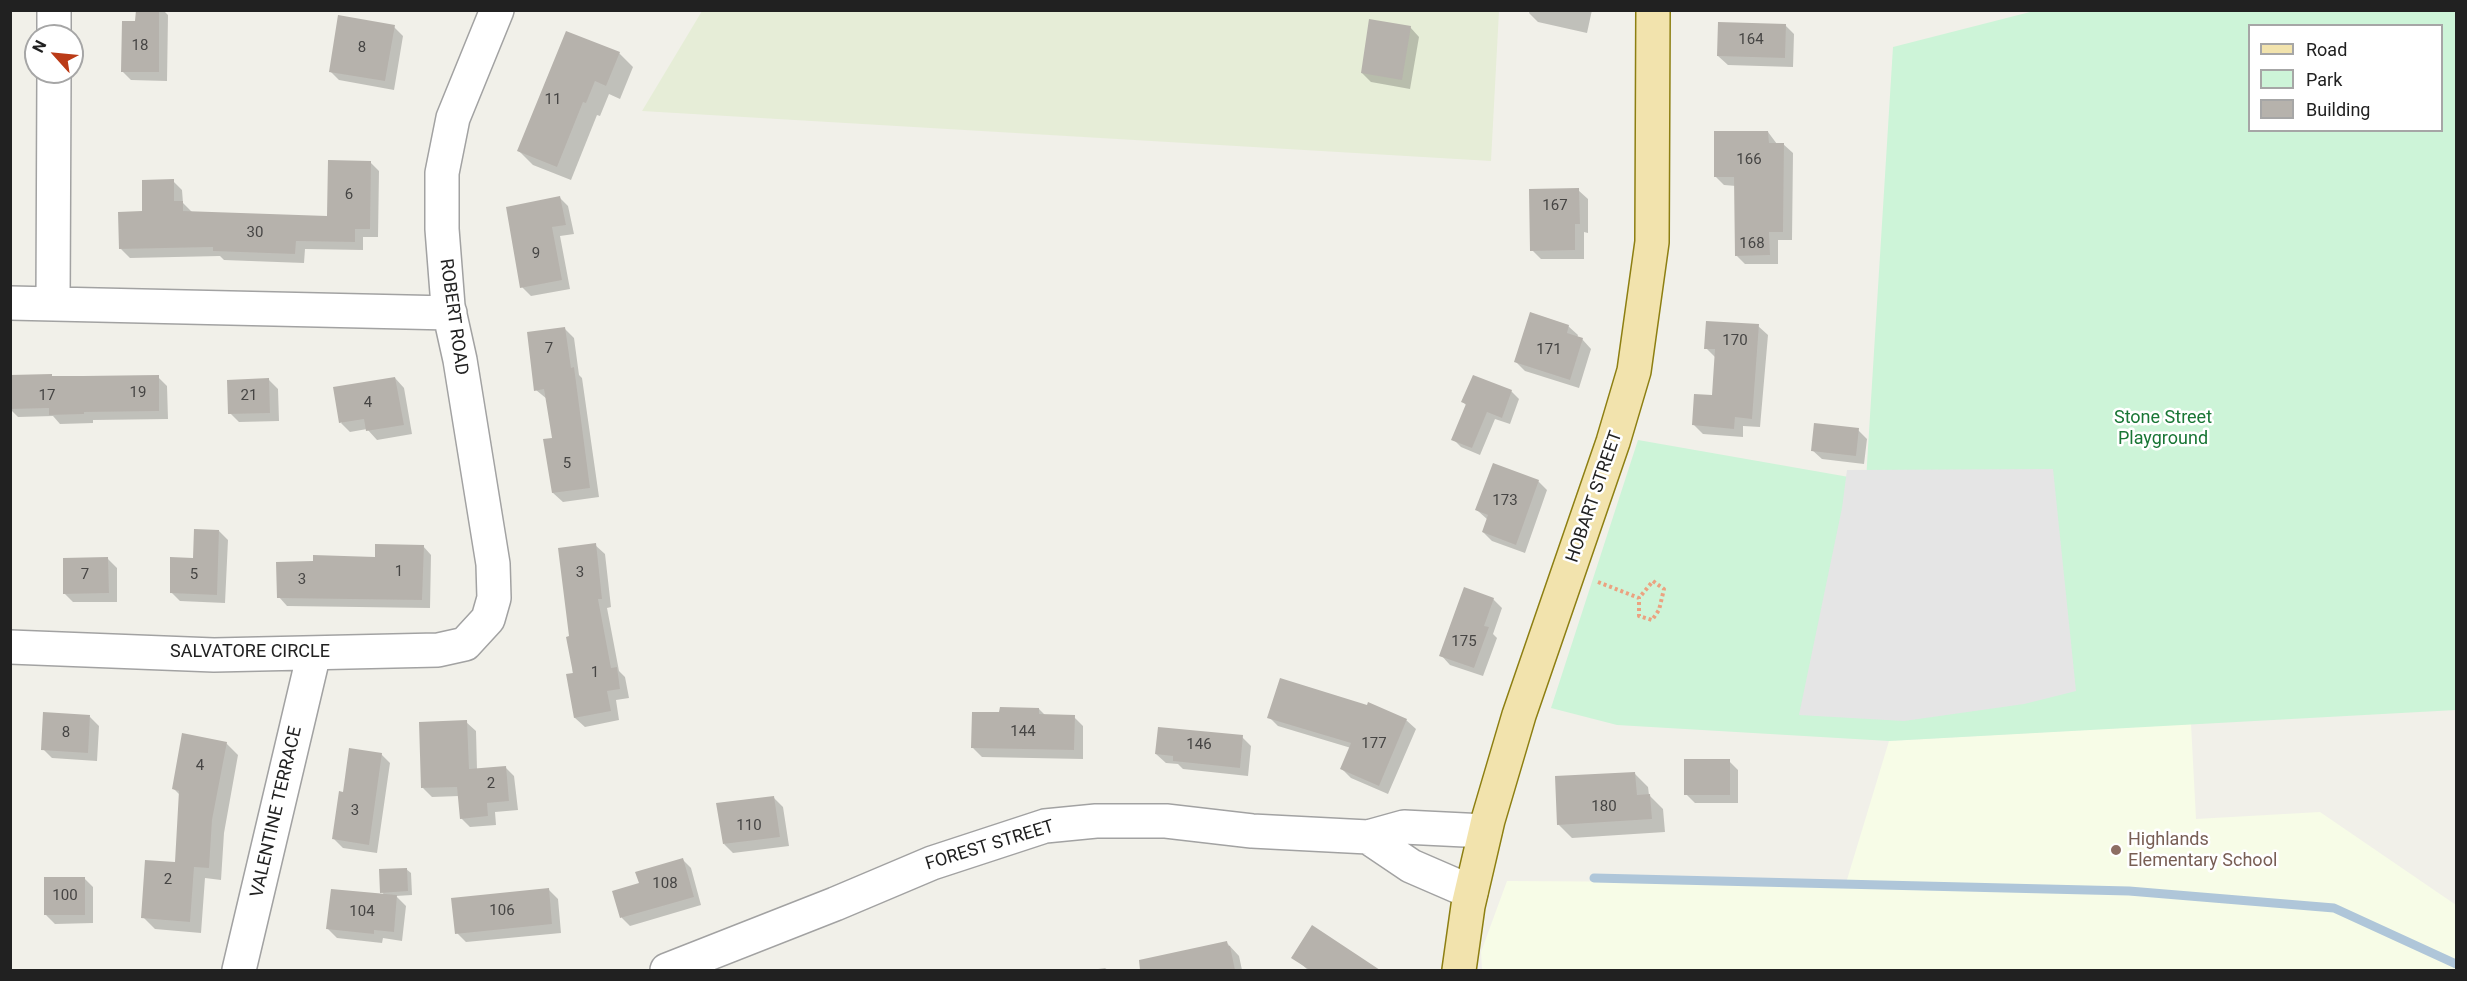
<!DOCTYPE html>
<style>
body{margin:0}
#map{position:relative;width:2467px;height:981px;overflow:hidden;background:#f1f0e9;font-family:Roboto,sans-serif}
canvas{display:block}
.frame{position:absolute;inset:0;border:12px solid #212121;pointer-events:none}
.legend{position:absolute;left:2248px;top:24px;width:195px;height:108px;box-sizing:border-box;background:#fff;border:2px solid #a6a6a6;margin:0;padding:8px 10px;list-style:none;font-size:18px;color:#212121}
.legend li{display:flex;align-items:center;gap:12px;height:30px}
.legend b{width:30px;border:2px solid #a6a6a6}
.north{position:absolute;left:24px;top:24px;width:60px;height:60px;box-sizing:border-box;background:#fff;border:2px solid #a6a6a6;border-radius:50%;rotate:297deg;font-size:16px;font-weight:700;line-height:24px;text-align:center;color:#212121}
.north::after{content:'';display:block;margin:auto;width:21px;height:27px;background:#bb3b17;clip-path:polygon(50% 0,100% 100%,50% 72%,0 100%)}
</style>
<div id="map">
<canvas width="2467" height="981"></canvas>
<div class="frame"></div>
<ul class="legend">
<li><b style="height:8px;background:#f2e3ad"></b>Road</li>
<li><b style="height:16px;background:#cdf4d8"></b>Park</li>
<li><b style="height:16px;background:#b6b2ac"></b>Building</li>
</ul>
<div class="north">N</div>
</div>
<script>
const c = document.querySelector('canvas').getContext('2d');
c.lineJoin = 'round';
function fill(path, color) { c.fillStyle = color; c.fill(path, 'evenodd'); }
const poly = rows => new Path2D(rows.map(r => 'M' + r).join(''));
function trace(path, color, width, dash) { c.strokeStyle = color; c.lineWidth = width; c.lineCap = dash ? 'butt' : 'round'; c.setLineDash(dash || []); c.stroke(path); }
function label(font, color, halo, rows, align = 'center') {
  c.font = font + ' Roboto,sans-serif'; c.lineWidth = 5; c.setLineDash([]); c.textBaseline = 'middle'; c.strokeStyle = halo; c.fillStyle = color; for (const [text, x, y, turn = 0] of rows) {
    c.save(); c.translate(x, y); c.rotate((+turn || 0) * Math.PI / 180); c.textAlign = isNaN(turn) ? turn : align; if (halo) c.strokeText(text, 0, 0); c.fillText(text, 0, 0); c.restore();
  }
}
fill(poly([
 [2191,724,2196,819,2320,812,2456,905,2456,970,1482,970,1481,952,1507,881,1846,883,1889,741]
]), '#f7fce7');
fill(poly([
 [702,11,1499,11,1491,161,642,111]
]), '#e6edd7');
fill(poly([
 [2034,11,2456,11,2456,710,1889,741,1617,725,1551,708,1638,440,1866,480,1893,47],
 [2250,26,2442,26,2442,130,2250,130]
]), '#cdf4d8');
fill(poly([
 [2053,469,2076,691,2024,704,1904,721,1799,715,1842,508,1847,470]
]), '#e5e5e5');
fill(poly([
 [137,10,163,10,168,15,167,81,131,80,122,71,137,23],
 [1530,10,1592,10,1587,33,1538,22,1529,13],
 [1785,25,1794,34,1793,67,1728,65,1718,56],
 [394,27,403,36,394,90,339,80,330,71],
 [1410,27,1419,37,1410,89,1371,82,1362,73],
 [619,53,633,67,620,99,609,94,600,116,597,115,571,180,533,165,519,151],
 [1768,132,1777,144,1783,144,1793,153,1792,240,1778,240,1778,264,1745,264,1736,255,1736,186,1724,185,1715,176],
 [370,162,379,171,378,237,363,237,363,250,305,249,304,263,224,260,220,256,130,258,121,249,144,213,173,181,182,190,183,203,192,212,329,218],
 [1578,190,1588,199,1588,233,1584,232,1584,259,1541,259,1532,250],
 [559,197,568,206,574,234,560,236,570,289,531,296,522,287],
 [1568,326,1578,335,1577,338,1582,339,1591,349,1579,388,1525,371,1516,362],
 [1758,326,1768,335,1760,427,1743,426,1743,437,1703,434,1694,425,1714,397,1715,357,1706,348],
 [565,329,574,338,579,375,582,378,599,497,563,502,553,493,553,439,547,399,536,390],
 [10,377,158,377,167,386,168,419,93,420,93,423,60,424,53,416,18,417,10,409],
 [395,378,404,388,412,434,377,440,367,429,350,432,341,423],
 [269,380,278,389,279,421,239,422,230,413],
 [1511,391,1519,399,1510,424,1495,419,1480,455,1461,447,1453,439,1467,406,1463,402],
 [1858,430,1867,439,1864,464,1822,459,1812,450],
 [1538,481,1547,490,1525,553,1492,541,1483,532,1488,520,1477,510],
 [219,531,228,540,225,603,180,601,171,592],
 [595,545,605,554,611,607,607,608,619,671,625,677,629,698,616,700,619,720,585,727,575,718,571,637],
 [423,546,431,555,430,608,287,606,279,597,376,558],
 [108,559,117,568,117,602,73,602,64,593],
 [1493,599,1502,608,1493,634,1497,638,1483,676,1450,665,1441,655],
 [1039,709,1046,716,1074,717,1083,726,1083,759,982,757,973,748,1001,714],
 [90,717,99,726,97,761,52,758,43,749],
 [1269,717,1406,720,1416,729,1388,794,1351,778,1342,769,1351,748,1278,726],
 [466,722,476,731,477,770,505,767,514,776,518,810,495,812,496,825,470,827,461,818,459,796,432,797,423,788],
 [1242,737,1251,746,1248,776,1183,769,1178,764,1166,763,1156,754],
 [226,743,238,755,224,833,221,880,205,878,201,933,155,929,143,917,177,864,181,796,174,789],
 [381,754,390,763,377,853,343,848,334,839],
 [1729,761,1738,770,1738,803,1695,803,1686,794],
 [1635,774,1648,787,1649,795,1663,809,1665,832,1572,838,1558,824],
 [774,798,783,807,789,846,733,853,724,844],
 [683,860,691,868,701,905,630,926,622,918,614,892,641,884],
 [406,869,411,873,412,895,396,896,406,906,402,941,383,938,382,943,337,938,328,929,385,896,382,892],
 [84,878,93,887,93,923,55,924,46,915],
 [549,890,558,899,561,933,466,942,457,933],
 [1227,943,1239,956,1242,970,1174,970,1171,955],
 [1293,957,1375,969,1377,970,1308,970],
 [1105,968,1108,970,1091,970]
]), '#0003');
trace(poly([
 [1594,878,2129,891,2334,908,2456,964]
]), '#afc6d9', 9);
fill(poly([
 [136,10,159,10,159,72,121,72,122,21,135,21],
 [338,15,395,25,385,81,329,72],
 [1369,19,1411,26,1402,80,1361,73],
 [1718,22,1786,24,1785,58,1717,56],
 [566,31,620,52,606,86,595,81,586,103,583,102,557,167,517,151],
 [1714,131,1768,131,1769,143,1784,143,1783,232,1769,232,1770,255,1735,256,1734,177,1714,177],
 [328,160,371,161,370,229,355,229,355,242,296,241,295,254,213,251,213,247,119,249,118,212,142,211,142,180,174,179,174,201,183,201,183,211,327,216],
 [1579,188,1580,224,1575,224,1575,250,1530,251,1529,189],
 [560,196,566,225,552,227,562,280,520,288,506,207],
 [1530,312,1569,325,1567,333,1583,338,1570,380,1514,362],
 [1706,321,1759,324,1752,419,1735,417,1734,429,1692,425,1694,394,1712,395,1715,349,1704,349],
 [565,327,571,368,574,367,590,488,552,493,543,439,552,438,544,389,534,391,527,332],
 [52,374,52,376,83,376,159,375,159,411,84,412,84,414,49,415,49,408,10,409,10,375],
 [1473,375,1512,390,1502,418,1487,412,1472,448,1451,440,1466,404,1461,402],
 [395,377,404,425,366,431,364,419,339,423,333,387],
 [269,378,270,413,228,414,227,380],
 [1814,423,1859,428,1856,456,1811,451],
 [1493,463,1539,480,1516,545,1482,532,1488,515,1475,510],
 [194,529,219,530,217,595,170,593,170,557,193,558],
 [596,543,602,599,598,599,611,668,617,667,620,689,607,691,611,711,574,718,566,674,573,673,566,637,569,636,558,548],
 [375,544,424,545,422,600,277,598,276,562,313,561,313,555,375,557],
 [108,557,109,593,63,594,63,558],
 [1464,587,1494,598,1484,626,1489,627,1474,668,1439,656],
 [1280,678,1367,705,1368,702,1407,719,1379,786,1340,769,1351,743,1267,718],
 [1000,707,1039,708,1039,714,1075,715,1074,750,971,748,972,712,999,712],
 [43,712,90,715,88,753,41,750],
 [467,720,469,769,506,766,509,801,487,803,488,816,460,819,457,787,421,788,419,722],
 [1158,727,1243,735,1240,768,1173,761,1173,756,1155,754],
 [182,733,227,742,212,820,209,868,194,867,190,922,141,918,145,860,175,862,179,791,172,789],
 [349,748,382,753,369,845,332,839,339,791,343,792],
 [1684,759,1730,759,1730,795,1684,795],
 [1635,772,1637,795,1650,794,1652,819,1557,825,1555,776],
 [774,796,780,837,723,844,716,803],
 [683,858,694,897,620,918,612,891,639,883,635,872],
 [407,868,408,891,380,893,379,869],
 [44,877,85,877,85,915,44,915],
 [549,888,552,924,455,934,451,898],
 [331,889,397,895,394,932,374,930,374,934,326,929],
 [1312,925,1380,970,1310,970,1291,958],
 [1227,941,1228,946,1230,946,1235,970,1140,970,1139,960]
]), '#b6b2ac');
const minor = poly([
 [54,36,54,10],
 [10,303,450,313],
 [53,304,54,72],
 [10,647,214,655,438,650,465,644,488,619,494,598,493,564,460,360,448,306,442,229,442,173,453,118,497,10],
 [1368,837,1411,866,1471,892],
 [239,970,314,653],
 [667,970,835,904,932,863,1045,826,1096,821,1166,821,1252,831,1368,837,1404,827,1485,831]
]);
const major = poly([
 [1459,970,1468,906,1488,820,1519,715,1613,442,1634,371,1652,242,1653,10]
]);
trace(minor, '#a2a2a2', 36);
trace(major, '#8d7f12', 36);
trace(poly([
 [1598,582,1639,598,1639,616,1652,620,1659,610,1664,589,1653,581,1639,598]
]), '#eba280', 4, [3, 3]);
trace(minor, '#fff', 33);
trace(major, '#f2e3ad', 33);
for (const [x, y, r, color] of [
 [2116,850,6,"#8d6e63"]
]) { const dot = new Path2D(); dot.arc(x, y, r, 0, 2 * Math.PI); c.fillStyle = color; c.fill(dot); trace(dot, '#fff', 2); }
label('15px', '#464544', null, [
 ["164",1751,40],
 ["18",140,46],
 ["8",362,48],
 ["11",553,100],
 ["166",1749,160],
 ["6",349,195],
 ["167",1555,206],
 ["30",255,233],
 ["168",1752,244],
 ["9",536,254],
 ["170",1735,341],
 ["7",549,349],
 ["171",1549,350],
 ["19",138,393],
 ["17",47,396],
 ["21",249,396],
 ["4",368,403],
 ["5",567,464],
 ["173",1505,501],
 ["1",399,572],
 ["3",580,573],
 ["7",85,575],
 ["5",194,575],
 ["3",302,580],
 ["175",1464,642],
 ["1",595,673],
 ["144",1023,732],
 ["8",66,733],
 ["177",1374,744],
 ["146",1199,745],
 ["4",200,766],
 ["2",491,784],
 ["180",1604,807],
 ["3",355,811],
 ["110",749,826],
 ["2",168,880],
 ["108",665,884],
 ["100",65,896],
 ["106",502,911],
 ["104",362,912]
]);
label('18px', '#212121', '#fff', [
 ["ROBERT ROAD",453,317,82],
 ["HOBART STREET",1595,497,-71],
 ["SALVATORE CIRCLE",250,652],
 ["VALENTINE TERRACE",277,812,-77],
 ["FOREST STREET",990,846,-17]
]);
label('18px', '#197635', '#fff', [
 ["Stone Street",2163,418],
 ["Playground",2163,439]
]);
label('18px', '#785e54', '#fff', [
 ["Highlands",2128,840],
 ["Elementary School",2128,861]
], 'left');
</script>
